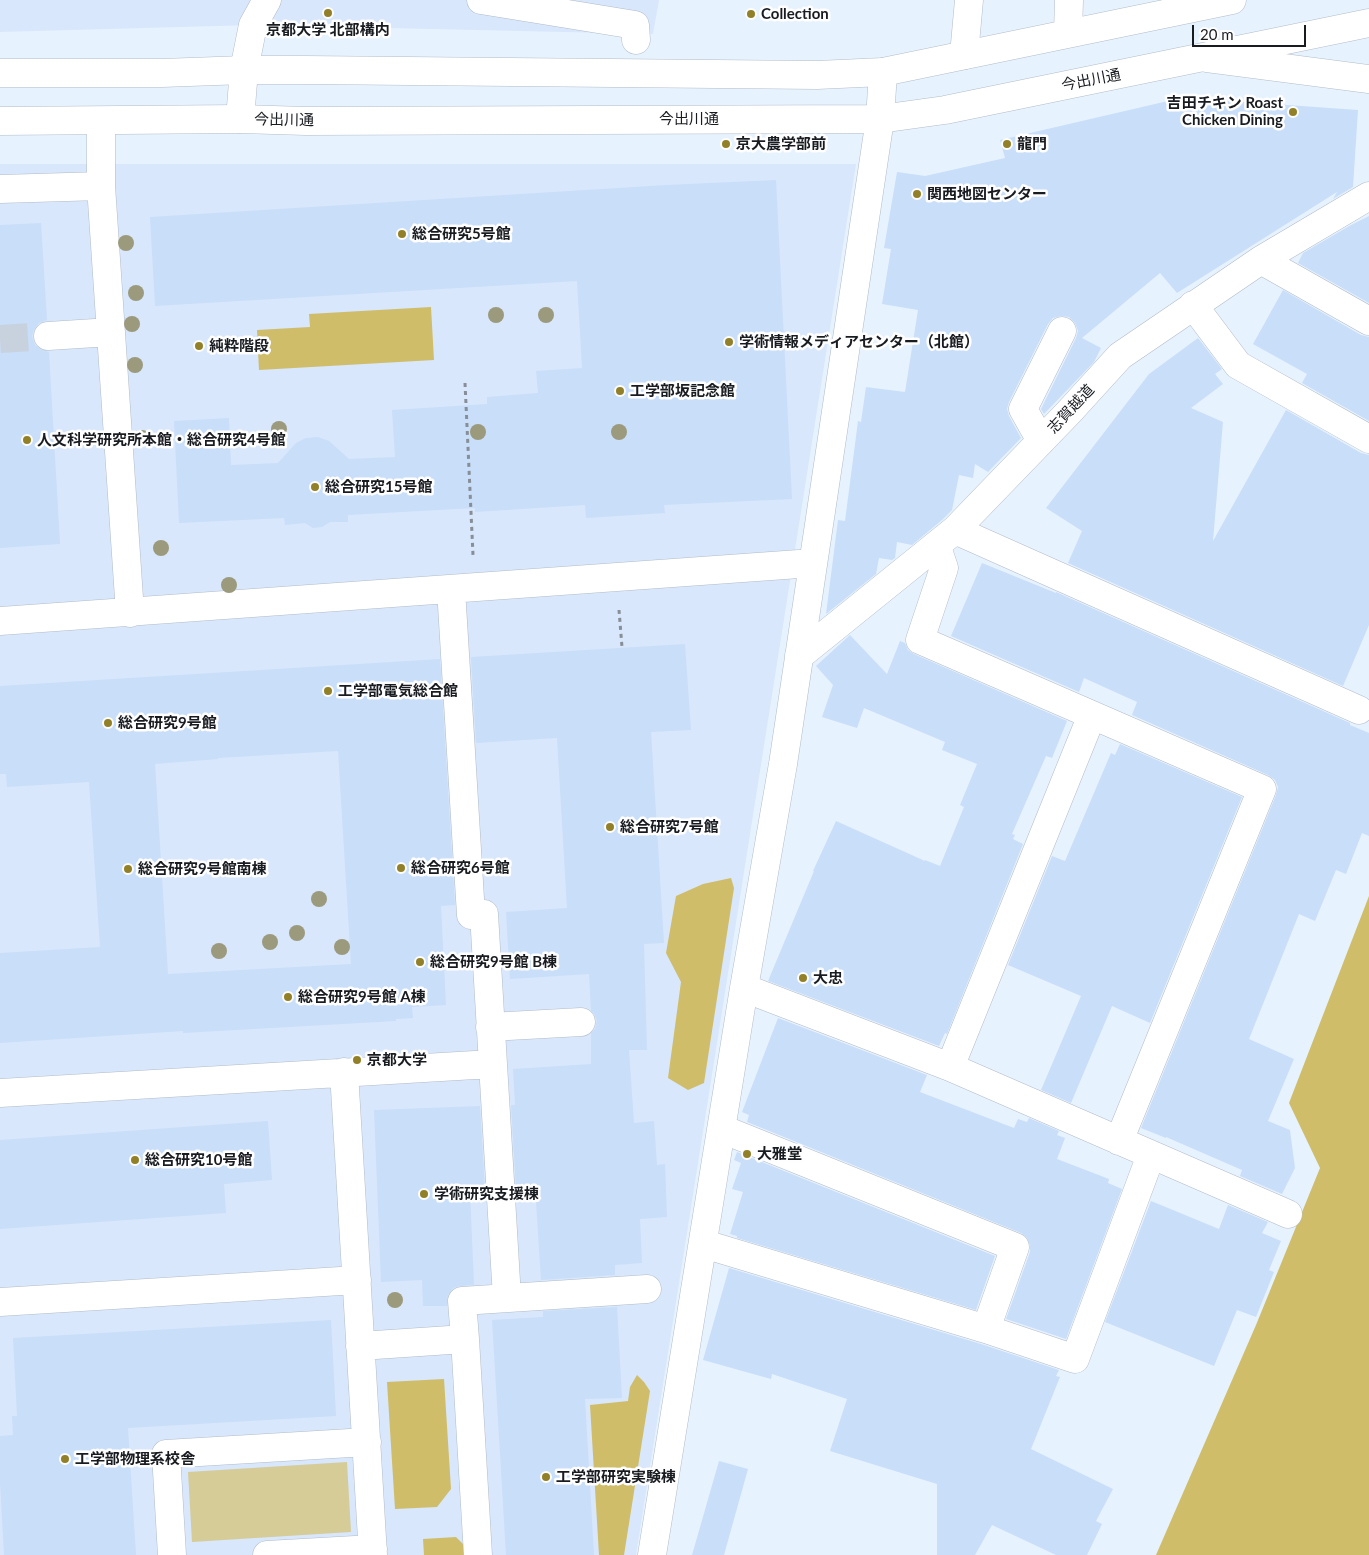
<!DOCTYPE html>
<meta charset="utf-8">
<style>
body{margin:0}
#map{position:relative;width:1369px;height:1555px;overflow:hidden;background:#e7f2ff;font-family:Lato,sans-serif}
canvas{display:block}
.scale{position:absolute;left:1192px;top:25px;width:114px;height:22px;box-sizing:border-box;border:2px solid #181b20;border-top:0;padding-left:6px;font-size:15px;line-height:18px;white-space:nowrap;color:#181b20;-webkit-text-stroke:4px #fefefe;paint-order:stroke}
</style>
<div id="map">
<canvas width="1369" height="1555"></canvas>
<div class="scale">20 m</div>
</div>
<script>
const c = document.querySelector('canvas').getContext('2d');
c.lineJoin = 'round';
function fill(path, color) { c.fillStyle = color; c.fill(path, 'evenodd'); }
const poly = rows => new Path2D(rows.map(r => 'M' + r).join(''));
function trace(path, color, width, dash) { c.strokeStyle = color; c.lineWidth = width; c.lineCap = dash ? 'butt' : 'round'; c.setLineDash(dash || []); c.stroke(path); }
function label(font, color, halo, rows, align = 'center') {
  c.font = font + ' Lato,"Noto Sans JP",sans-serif'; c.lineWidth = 5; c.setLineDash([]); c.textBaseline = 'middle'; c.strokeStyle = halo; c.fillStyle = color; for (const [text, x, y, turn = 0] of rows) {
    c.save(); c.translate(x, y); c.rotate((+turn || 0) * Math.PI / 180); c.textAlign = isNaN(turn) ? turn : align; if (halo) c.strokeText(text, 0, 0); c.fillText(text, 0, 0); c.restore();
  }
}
fill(poly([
 [0,0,659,0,653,34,253,25,0,32],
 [0,164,856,164,636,1555,0,1555]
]), '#d8e7fb');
fill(poly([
 [347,1462,351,1532,192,1542,188,1472]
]), '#d6cc98');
fill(poly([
 [431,307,434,360,259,370,257,330,310,327,309,314],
 [731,878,734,888,704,1083,688,1090,668,1078,681,982,666,953,676,896,703,884],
 [1369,896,1369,1555,1156,1555,1256,1325,1320,1168,1289,1103],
 [637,1375,644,1382,650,1391,624,1555,599,1555,590,1405,628,1401,630,1387],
 [444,1379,451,1489,437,1507,395,1509,387,1382],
 [456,1537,463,1544,464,1555,424,1555,423,1539]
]), '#cfbd69');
fill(poly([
 [1188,98,1358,110,1353,187,1333,199,1337,192,1177,293,1160,273,1082,338,1101,348,1094,362,1044,414,1041,409,1076,338,1078,331,1075,323,1069,317,1061,316,1053,318,1048,324,1009,402,1007,409,1009,416,1021,438,988,472,975,464,973,478,959,475,952,510,942,520,912,545,897,542,895,558,892,560,879,558,876,574,826,614,838,520,845,521,858,421,861,422,866,387,905,392,918,310,882,304,891,249,884,248,897,172,925,176,1005,158,1000,140,1168,101,1188,103],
 [776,180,792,499,664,505,665,513,586,518,585,505,475,512,475,508,348,515,348,522,330,522,322,527,313,528,305,523,285,525,284,518,179,523,174,421,229,418,231,465,278,463,296,443,306,438,318,437,329,441,349,459,395,457,392,410,487,404,487,397,538,393,536,371,582,368,577,281,155,306,150,217,666,185],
 [1369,216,1369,303,1298,263,1303,253,1351,225],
 [41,223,47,320,39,323,34,330,32,336,35,345,42,350,49,352,60,544,0,548,0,225],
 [1283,290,1361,335,1369,337,1369,421,1302,383,1307,374,1253,344],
 [1198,338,1222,369,1215,374,1223,384,1191,408,1223,422,1213,541,1286,410,1361,453,1369,455,1369,625,1343,686,1068,563,1082,531,1046,508,1149,374],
 [982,563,1056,593,1056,592,1350,723,1350,725,1369,733,1369,836,1362,833,1346,874,1336,870,1315,921,1299,914,1249,1039,1294,1059,1268,1121,1290,1130,1295,1168,1282,1194,1240,1176,1242,1170,1166,1137,1166,1138,1141,1128,1276,795,1278,787,1275,780,1268,775,1132,715,1137,702,1084,678,1079,692,951,636],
 [850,635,887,674,900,641,905,643,908,650,914,654,1067,721,1052,758,1046,756,1012,834,1015,835,1013,839,1023,844,947,1034,945,1033,939,1046,768,981,814,871,813,871,836,821,925,861,925,860,940,866,964,807,960,805,977,764,942,750,945,742,864,708,857,728,822,717,833,685,816,666],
 [685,644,691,730,651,732,664,943,644,944,647,1050,629,1050,634,1123,654,1121,657,1165,665,1164,667,1217,640,1219,642,1263,615,1265,615,1275,541,1280,535,1186,516,1188,511,1105,515,1105,513,1069,591,1064,591,1033,595,1029,597,1021,594,1014,591,1011,589,974,510,979,506,912,567,908,557,738,476,743,471,657],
 [440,659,455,905,441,906,446,1005,412,1007,413,1018,396,1019,396,1021,183,1033,183,1031,0,1043,0,953,100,947,89,782,7,787,6,774,0,774,0,686],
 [338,751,351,964,168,974,155,764,218,759,218,758],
 [1120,744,1242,797,1150,1023,1112,1006,1071,1103,1041,1090,1081,996,1008,965,1052,856,1065,861,1111,753,1115,755],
 [778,1018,927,1075,920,1092,1014,1128,1018,1119,1027,1122,1029,1118,1059,1131,1057,1135,1065,1138,1057,1159,1109,1179,1108,1183,1122,1189,1066,1339,1006,1319,1030,1252,1030,1245,1027,1238,1021,1233,747,1122,749,1115,742,1112],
 [480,1106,485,1191,470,1192,474,1285,460,1286,453,1288,448,1295,447,1306,423,1306,422,1280,381,1282,374,1110],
 [268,1121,272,1180,224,1184,226,1213,0,1229,0,1140],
 [737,1152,995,1256,976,1310,737,1238,737,1236,730,1234,743,1192,732,1189,741,1163,734,1160],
 [1151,1201,1219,1229,1228,1205,1268,1222,1262,1233,1281,1241,1269,1270,1274,1272,1256,1317,1237,1310,1214,1366,1105,1322],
 [729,1268,981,1344,1059,1370,1056,1376,1060,1377,1031,1449,1113,1489,1096,1521,1102,1524,1087,1555,1056,1555,992,1525,975,1555,937,1555,937,1484,830,1451,847,1399,772,1374,771,1379,703,1360],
 [617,1307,622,1398,585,1399,594,1555,506,1555,492,1320,543,1317,543,1311],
 [331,1320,336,1416,128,1428,136,1555,4,1555,0,1483,0,1436,13,1435,12,1416,17,1416,13,1338],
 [719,1461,748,1469,724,1555,692,1555]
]), '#c9def9');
trace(poly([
 [0,339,48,336]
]), '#c8d2de', 28, [28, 14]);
const minor = poly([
 [481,0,635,25,636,40],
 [1068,33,1069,0],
 [964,55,969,0],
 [1207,58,1369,79],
 [240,119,244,70,253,25,267,0],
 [101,121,101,186,130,613],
 [0,189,101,186],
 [1261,260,1369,321],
 [1193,305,1238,365,1369,439],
 [48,336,111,332],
 [1041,441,1023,409,1062,331],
 [955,530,1359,710],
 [937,547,944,568,920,640,1262,789,1119,1141],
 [451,589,471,915,484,914,507,1298],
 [0,621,813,563],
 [799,656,955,530,1069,412,1120,356,1261,260,1369,196],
 [744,988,950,1067,1288,1214],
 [490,1027,581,1022],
 [950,1067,1092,715],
 [344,1072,373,1555],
 [0,1093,492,1064],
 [722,1129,1015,1247,986,1329],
 [704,1244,986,1329,1075,1359,1151,1155],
 [0,1302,357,1280],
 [465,1339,462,1301,647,1289],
 [360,1346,465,1339,478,1555],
 [172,1555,166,1454,367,1442],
 [267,1555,373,1549],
 [652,1555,744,988,783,764,880,119,883,72]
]);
const major = poly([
 [0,73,162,73,244,70,306,70,817,75,883,72,1232,0],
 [0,121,240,119,306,121,880,119,945,110,1369,23]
]);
trace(minor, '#b2bcc8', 29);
trace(major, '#b2bcc8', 29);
trace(poly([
 [465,383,473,555],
 [619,610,622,647]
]), '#878e97', 3, [4, 4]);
trace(minor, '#fff', 28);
trace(major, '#fff', 28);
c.fillStyle = '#9c9a7c';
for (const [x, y] of [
 [126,243],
 [136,293],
 [496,315],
 [546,315],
 [132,324],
 [135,365],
 [279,429],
 [478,432],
 [619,432],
 [142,438],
 [161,548],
 [229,585],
 [319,899],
 [297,933],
 [270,942],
 [342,947],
 [219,951],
 [395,1300]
]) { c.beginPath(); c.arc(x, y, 8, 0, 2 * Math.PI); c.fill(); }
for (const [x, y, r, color] of [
 [328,13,5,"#918027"],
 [751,14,5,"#918027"],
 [1293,112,5,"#918027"],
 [726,144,5,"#918027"],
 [1007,144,5,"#918027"],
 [917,194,5,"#918027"],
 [402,234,5,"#918027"],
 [729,342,5,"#918027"],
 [199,346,5,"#918027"],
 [620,391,5,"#918027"],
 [27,440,5,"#918027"],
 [315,487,5,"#918027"],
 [328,691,5,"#918027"],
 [108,723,5,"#918027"],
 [610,827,5,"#918027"],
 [401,868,5,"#918027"],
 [128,869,5,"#918027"],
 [420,962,5,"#918027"],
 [803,978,5,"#918027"],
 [288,997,5,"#918027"],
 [357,1060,5,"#918027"],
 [747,1154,5,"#918027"],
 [135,1160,5,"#918027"],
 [424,1194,5,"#918027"],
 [65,1459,5,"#918027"],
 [546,1477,5,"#918027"]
]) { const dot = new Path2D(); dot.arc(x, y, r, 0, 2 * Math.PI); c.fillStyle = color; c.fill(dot); trace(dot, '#fefefe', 2); }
label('bold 15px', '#181b20', '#fefefe', [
 ["Collection",761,14],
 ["京都大学 北部構内",328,30,"center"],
 ["吉田チキン Roast",1283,103,"right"],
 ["Chicken Dining",1283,120,"right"],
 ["京大農学部前",736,144],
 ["龍門",1017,144],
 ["関西地図センター",927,194],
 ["総合研究5号館",412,234],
 ["学術情報メディアセンター（北館）",739,342],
 ["純粋階段",209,346],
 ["工学部坂記念館",630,391],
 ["人文科学研究所本館・総合研究4号館",37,440],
 ["総合研究15号館",325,487],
 ["工学部電気総合館",338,691],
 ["総合研究9号館",118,723],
 ["総合研究7号館",620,827],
 ["総合研究6号館",411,868],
 ["総合研究9号館南棟",138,869],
 ["総合研究9号館 B棟",430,962],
 ["大忠",813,978],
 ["総合研究9号館 A棟",298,997],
 ["京都大学",367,1060],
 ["大雅堂",757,1154],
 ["総合研究10号館",145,1160],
 ["学術研究支援棟",434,1194],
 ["工学部物理系校舎",75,1459],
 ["工学部研究実験棟",556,1477]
], 'left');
label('15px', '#181b20', '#fefefe', [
 ["今出川通",1091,80,-11],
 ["今出川通",689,119],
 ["今出川通",284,120,1],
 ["志賀越道",1071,409,-47]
]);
</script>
